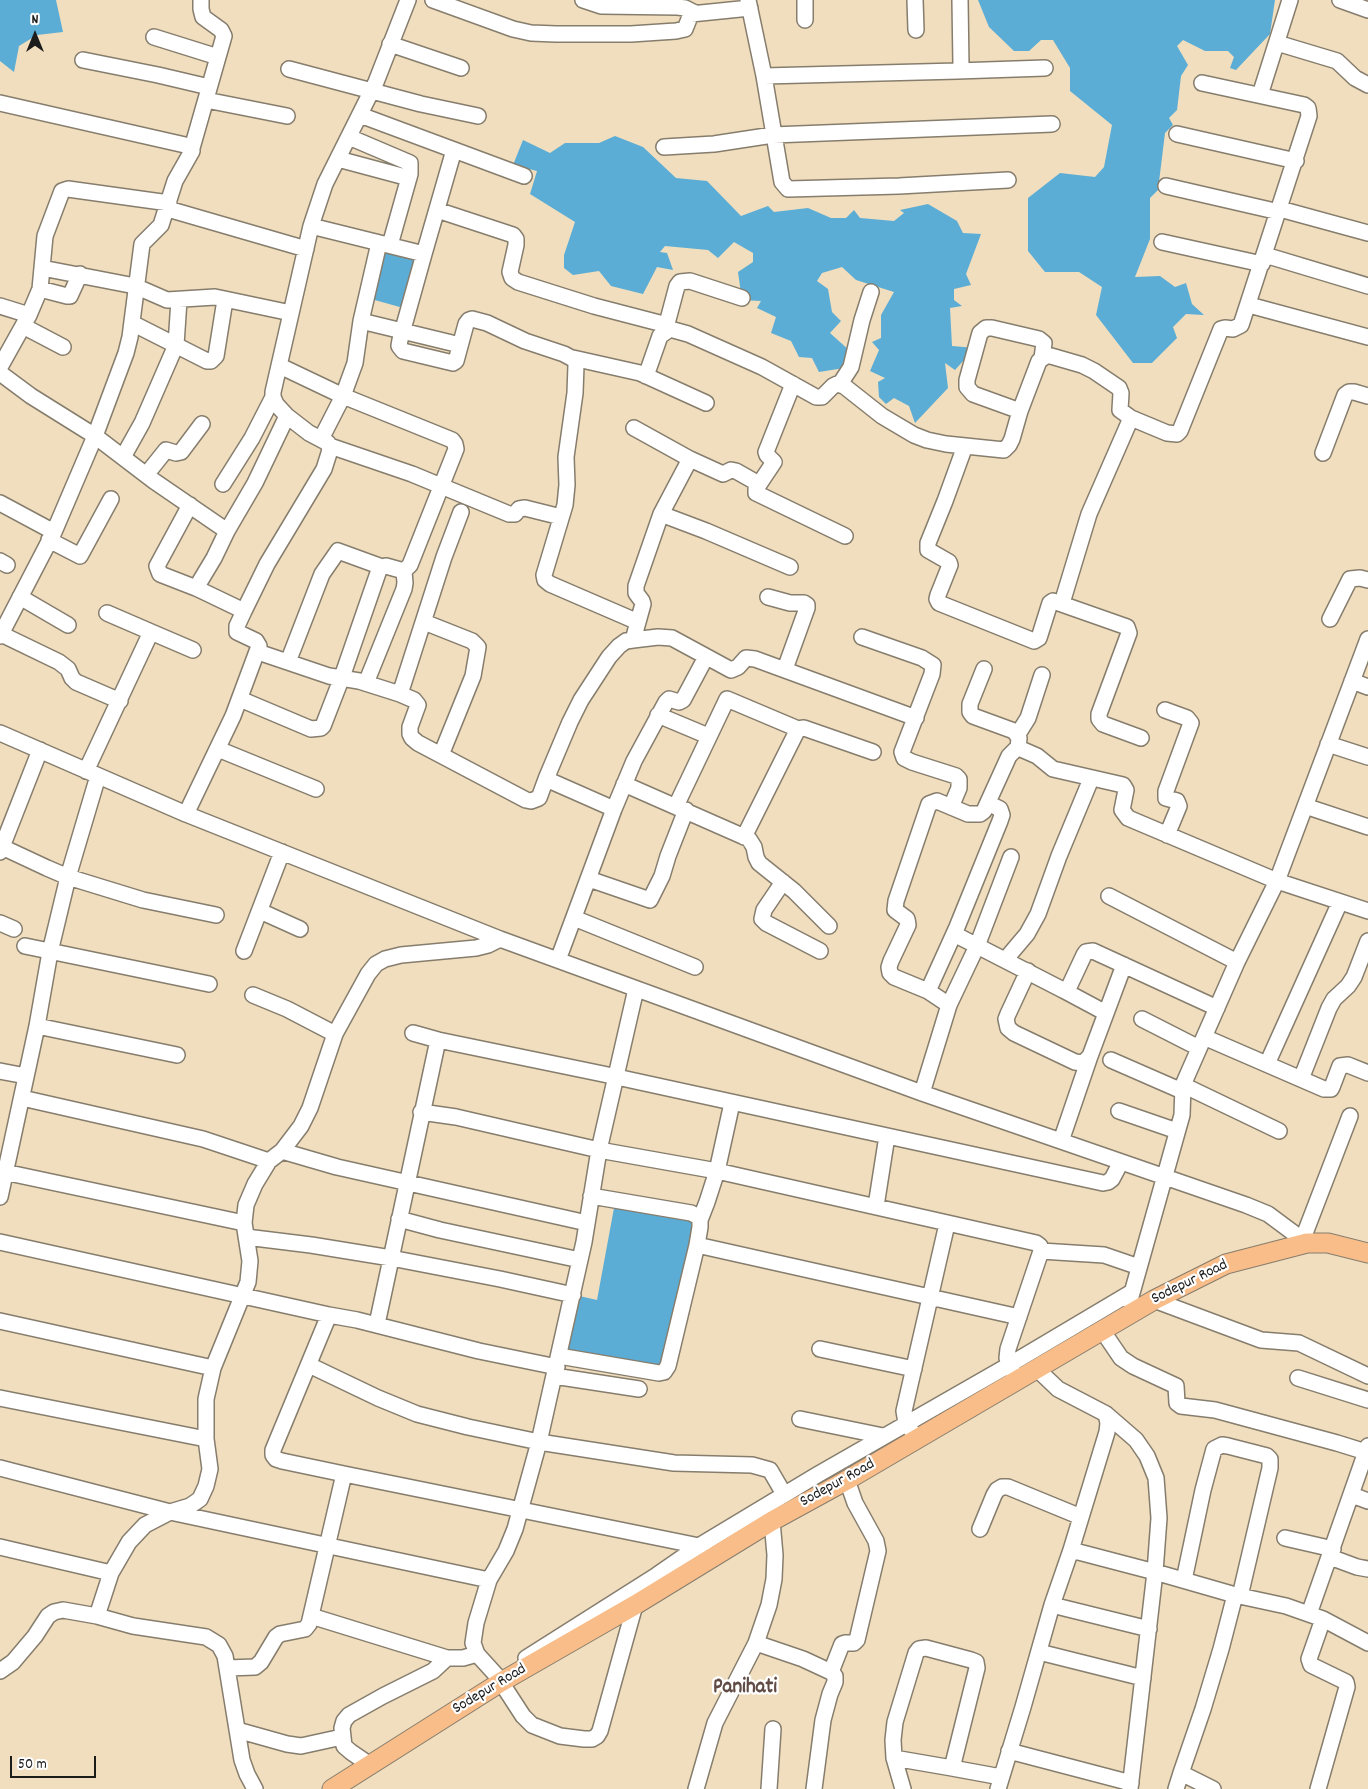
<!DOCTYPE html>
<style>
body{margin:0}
#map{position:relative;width:1368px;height:1789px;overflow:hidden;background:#f0debe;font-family:Dekko,sans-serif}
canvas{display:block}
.north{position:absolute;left:10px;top:10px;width:50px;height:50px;-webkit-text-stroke:4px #fff;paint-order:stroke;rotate:0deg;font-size:14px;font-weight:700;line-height:20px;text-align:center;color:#1c1c1c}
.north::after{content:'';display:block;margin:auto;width:18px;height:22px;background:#1c1c1c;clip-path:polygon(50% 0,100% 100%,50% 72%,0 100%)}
.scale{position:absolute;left:10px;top:1756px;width:86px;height:22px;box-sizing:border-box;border:2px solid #1c1c1c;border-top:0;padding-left:6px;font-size:15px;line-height:18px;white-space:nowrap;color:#1c1c1c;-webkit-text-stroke:4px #fff;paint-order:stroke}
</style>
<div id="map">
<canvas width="1368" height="1789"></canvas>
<div class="north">N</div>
<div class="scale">50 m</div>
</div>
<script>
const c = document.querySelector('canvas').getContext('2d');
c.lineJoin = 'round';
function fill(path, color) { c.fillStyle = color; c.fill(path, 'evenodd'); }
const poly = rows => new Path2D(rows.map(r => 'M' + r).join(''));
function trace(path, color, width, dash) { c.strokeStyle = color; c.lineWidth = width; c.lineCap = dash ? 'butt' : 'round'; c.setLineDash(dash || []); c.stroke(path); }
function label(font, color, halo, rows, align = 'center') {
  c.font = font + ' Dekko,sans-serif'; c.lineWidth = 4.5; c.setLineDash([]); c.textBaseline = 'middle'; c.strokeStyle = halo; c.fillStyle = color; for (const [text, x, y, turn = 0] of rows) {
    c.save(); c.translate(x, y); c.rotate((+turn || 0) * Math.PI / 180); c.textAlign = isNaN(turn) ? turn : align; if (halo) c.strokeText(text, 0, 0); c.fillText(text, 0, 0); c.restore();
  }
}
fill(poly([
 [0,0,56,0,63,32,37,35,19,46,14,72,0,61],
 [978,0,1275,0,1270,34,1236,70,1230,68,1234,57,1228,51,1205,51,1183,40,1177,46,1188,65,1181,76,1177,110,1169,118,1173,125,1165,133,1158,190,1150,198,1150,239,1135,277,1160,276,1175,287,1186,283,1192,304,1204,315,1186,314,1173,327,1177,338,1152,363,1133,363,1096,315,1102,287,1079,272,1045,272,1028,251,1028,198,1060,173,1095,177,1104,167,1112,125,1070,91,1070,68,1053,40,1041,40,1029,51,1014,51,989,27],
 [615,136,643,147,676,178,707,181,741,216,768,206,774,212,808,208,831,218,846,218,854,210,860,218,894,221,904,213,900,210,928,204,957,221,963,233,981,234,966,274,971,285,954,289,954,300,962,306,950,308,952,346,975,348,955,370,945,363,948,388,915,423,909,406,894,398,886,404,879,397,878,382,885,378,870,371,879,350,872,342,881,338,881,315,894,292,856,280,842,267,822,273,817,281,828,289,832,312,841,321,830,333,851,352,844,368,819,372,812,358,799,357,791,341,771,333,776,317,757,308,761,301,742,300,738,272,753,262,753,253,734,242,718,258,708,250,665,246,660,252,667,253,673,270,657,267,643,294,611,286,599,271,573,275,564,268,564,255,575,222,530,194,537,171,513,165,523,140,550,153,565,143,599,143],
 [389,248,413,255,419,268,407,309,371,299,380,253],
 [614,1208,696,1221,664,1368,562,1355,575,1295,597,1300]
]), '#5badd6');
const minor = poly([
 [433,0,513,29,531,33,556,34,631,34,676,31,685,29,691,14,750,8],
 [583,0,601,6,678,7,685,8,695,13],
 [748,0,764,76,782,182,788,189,899,186,1008,180],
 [805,0,805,20],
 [915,0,916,30],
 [1340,0,1368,10],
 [154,37,218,57],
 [1277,43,1337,61,1355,78,1368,85],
 [390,44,461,68],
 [83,60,158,75,209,87],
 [289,69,421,104,478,116],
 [957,71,1045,68],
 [764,76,958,71,961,66,960,0],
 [1260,95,1290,0],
 [206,100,287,116],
 [0,103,185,145,190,146,192,151,175,181,161,225,142,244,130,337,126,353,95,436,54,532,0,503],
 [360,115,524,176],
 [1177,134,1296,161],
 [349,137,410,163,410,174,390,245],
 [664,147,714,144,773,135,1052,124],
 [192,148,224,36,221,30,203,17,201,9,201,0],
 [338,159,409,178],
 [1166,186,1279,212],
 [168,209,306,249],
 [1280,209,1368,233],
 [437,210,513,235,516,239,516,245,510,272,512,278,518,282,594,306,667,325],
 [311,226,424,254,400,340,399,346,403,351,453,363,456,361,466,324,469,320,472,319,487,323,525,341,564,354,575,360,576,365,575,393,566,457,567,485,565,505,544,575,545,580,550,584,638,622,633,640],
 [1162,242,1262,264],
 [424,254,454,150],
 [1265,255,1368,286],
 [42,268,135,286,167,300,215,297,291,313],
 [40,289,67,296,70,296,80,274],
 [1249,305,1368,337],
 [0,306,29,315],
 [361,321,460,345],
 [132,323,207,361,211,361,216,356,225,300],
 [23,326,63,347],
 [665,331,677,286,680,282,690,281,742,298],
 [573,358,640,373,706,403],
 [280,366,343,396,355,363,361,321,379,243],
 [0,367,29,315,40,289,45,236,62,191,68,189,169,203],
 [0,373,31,396,95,436,154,481,227,531,214,558,196,588,244,611,237,626,237,632,256,641,259,646,233,716,186,814],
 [646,376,660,336,670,329,688,334,762,367,816,397,822,397,833,386,837,384,844,386,882,416,914,435,927,440,946,444,1004,450,1009,445,1012,439,1020,411,1039,361,1046,356,1051,356,1082,365,1094,371,1119,388,1121,393,1120,410,1131,418],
 [793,384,766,452,767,455,774,462,756,489,756,493,845,536],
 [840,384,851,367,862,320,871,292],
 [1020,411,973,394,967,387,967,380,980,333,986,328,992,328,1039,339,1044,343,1042,358],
 [634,428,690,459,661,514,636,586,636,593,642,601,643,604,638,622],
 [330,446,412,474,509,514,515,514,519,509,525,508,561,517],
 [965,446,945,501,928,543,928,550,949,562,950,565,938,595,937,599,939,603,1034,641,1039,638,1050,603,1053,601,1127,627,1129,633,1099,714,1099,719,1103,724,1141,738],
 [1323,453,1345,395,1349,392,1354,392,1368,396],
 [123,457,142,423,176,345,179,300],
 [690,459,723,474,731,470,736,471,759,484],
 [146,475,166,450,176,453,181,452,202,424],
 [223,484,252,438,273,397],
 [190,505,157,566,160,574,196,588],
 [661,514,706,531,790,567],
 [227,531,255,483,287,416],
 [49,540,80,556,111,499],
 [0,561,7,565],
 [20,597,68,625],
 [768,597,790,603,804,603,807,605,807,608,785,669],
 [1062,603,1089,514,1131,418,1167,433,1177,434,1180,431,1221,329,1225,328,1233,329,1241,325,1309,116,1308,108,1304,105,1202,83],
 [244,611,267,564,324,469,330,450,328,443,309,433,287,416,276,404,273,397,273,392,311,226,325,184,376,82,408,0],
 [1330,619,1350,579,1360,578,1368,580],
 [424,622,472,641,478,647,473,676,441,755],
 [151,632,193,650],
 [1,634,59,662,68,669,72,678,76,682,120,701],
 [0,636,54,532],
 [862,637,922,658,933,665,932,674,902,752,904,758,912,762,956,776,959,779,959,788,951,807],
 [258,652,329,676,359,681,400,694,414,700,418,705,410,727,410,734,412,738,418,743,526,800,531,801,539,798,546,779,614,809,558,960],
 [288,662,322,574,338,551,382,567],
 [984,669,970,704,970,712,973,716,1014,731,1019,738,1018,749],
 [1352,681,1368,687],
 [366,683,404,589,405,583,404,571],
 [400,694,444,557,461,512],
 [240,699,311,729,321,728,323,726,342,677,379,570,382,567,386,566,404,571,410,565,456,449,455,444,452,440,343,396,321,439],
 [1165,710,1187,718,1191,723,1166,791,1166,798,1177,801,1179,806,1167,835],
 [658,715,708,736],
 [0,733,186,814,500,939,922,1093,1246,1205,1268,1214,1307,1243],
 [1018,734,1028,718,1042,675],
 [1328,744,1368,757],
 [218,749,316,789],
 [86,771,151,632,107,613],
 [546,779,570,722,581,700,609,657,619,646,626,641,633,640,658,637,672,638,731,670,738,667,746,658,755,659,916,718],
 [624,784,749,839,754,847,756,857,759,863,794,891,829,926],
 [676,806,727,699,798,729],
 [1305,806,1368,827],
 [614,809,634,761,666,702,669,699,679,702,683,700,706,657],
 [744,837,798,729,804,728,873,752],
 [2,847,47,868,68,877,143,900,216,915],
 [0,852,40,750],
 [589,879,650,900,662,876,668,856,686,810],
 [783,882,764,910,762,919,766,923,820,951],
 [1109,896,1237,962],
 [260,911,300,929],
 [574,918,695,967],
 [0,923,14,929],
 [954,934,1063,990,1069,987,1084,955,1086,952,1093,951,1217,1008],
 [25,946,209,984],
 [244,951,282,852],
 [1005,960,1027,934,1038,914,1059,856,1091,779],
 [1028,971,1008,1014,1006,1019,1008,1028,1014,1033,1075,1062,1083,1063,1090,1056,1124,965],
 [1063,990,1106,1013],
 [928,991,957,927,1000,821,1002,815,1000,809,988,803],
 [253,995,287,1009,335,1034],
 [949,1005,977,946,1011,857],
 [1142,1019,1199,1048],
 [37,1026,177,1055],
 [413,1033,438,1040,603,1074,1103,1183,1108,1182,1112,1179,1121,1162],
 [1204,1037,1324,1089,1331,1089,1332,1087,1340,1066,1348,1065,1368,1073],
 [1111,1060,1182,1091],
 [1267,1064,1340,902],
 [0,1071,26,1076],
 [1301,1079,1329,1008,1334,999,1348,986,1354,977,1368,941],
 [1183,1085,1279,1131],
 [922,1093,949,1005,928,991,894,977,890,973,889,967,891,961,908,925,907,919,895,910,896,901,929,804,937,801,968,814,980,814,984,811,1009,756,1016,749,1021,749,1037,756,1053,769,1123,785,1126,790,1122,810,1128,818,1277,881,1368,911],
 [22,1098,203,1139,269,1161],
 [1119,1111,1177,1131],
 [421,1112,456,1117,599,1150,717,1171,1036,1243,1040,1246,1041,1251,1008,1349,1007,1358,1017,1381],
 [1061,1141,1090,1056],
 [282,1151,337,1167,587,1223],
 [0,1171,244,1223],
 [0,1197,37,1026,50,952,68,877,98,776],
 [876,1206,887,1136],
 [399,1219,440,1230,580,1260],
 [700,1220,707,1202,717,1171,732,1103],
 [246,1237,311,1245,391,1258,500,1279,573,1295],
 [1302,1241,1350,1116],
 [0,1242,329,1315,357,1320,479,1351,557,1367],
 [697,1245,1019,1317],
 [1041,1251,1104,1255,1139,1267],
 [1130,1300,1182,1115,1183,1085,1237,962,1277,881,1368,639],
 [1154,1300,1261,1340,1299,1343,1368,1376],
 [329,1315,273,1450,273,1455,276,1459,282,1461,344,1474],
 [0,1321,213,1368],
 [377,1324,438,1040],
 [1102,1330,1121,1358,1133,1366,1176,1386,1177,1403,1181,1406,1215,1410,1337,1443,1366,1452],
 [820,1349,914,1369],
 [559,1356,659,1373,664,1372,668,1366,697,1245,700,1227,700,1220,697,1216,691,1213,591,1196],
 [309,1365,378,1398,417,1414,468,1427,539,1442,674,1463,752,1465,770,1470,784,1494],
 [1037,1369,1058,1389,1106,1414,1108,1423,1107,1432,1071,1550,1155,1572,1130,1789],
 [554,1376,639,1389],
 [1298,1378,1368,1400],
 [0,1398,206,1439],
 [1106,1414,1136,1440,1147,1456,1156,1478,1159,1518,1155,1572,1235,1595,1286,1606,1323,1619,1368,1643],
 [800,1419,883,1436],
 [911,1430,906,1423,904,1411,947,1224],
 [0,1468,170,1512,489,1580,476,1623,473,1643,477,1654,497,1676,523,1716,532,1725,560,1736,584,1739,592,1739,597,1736,600,1731,635,1605],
 [1352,1495,1368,1501],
 [772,1521,775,1555,774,1579,769,1605,756,1643,803,1659,831,1672,835,1676,835,1682,830,1694,823,1720,814,1789],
 [980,1529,994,1495,997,1490,1002,1487,1008,1487,1081,1517],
 [1285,1538,1333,1549],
 [0,1547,111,1573],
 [1330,1557,1357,1567,1368,1569],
 [489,1580,506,1551,515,1529,539,1442,584,1242,599,1150,636,989],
 [1184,1580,1203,1490,1214,1449,1222,1445,1228,1446,1267,1456,1270,1459,1270,1468,1240,1596],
 [1052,1605,1149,1629],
 [1309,1614,1368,1446],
 [311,1616,447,1658,463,1658,477,1654],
 [1039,1652,1143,1678],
 [526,1658,657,1575,699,1546,817,1475,1009,1365,1132,1292],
 [227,1668,255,1667,261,1662,276,1637,280,1634,305,1629,309,1624,344,1474,704,1547],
 [0,1671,13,1662,35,1636,48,1616,54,1612,63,1610,97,1616],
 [831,1672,842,1644,845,1643,854,1643,857,1640,878,1551,876,1541,855,1503,847,1480],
 [237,1730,287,1744,301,1746,342,1737],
 [1009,1751,1131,1783],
 [894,1758,952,1768],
 [370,1765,351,1752,344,1746,342,1728,344,1721,349,1715,383,1696,433,1671,447,1658],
 [1181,1773,1203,1709,1221,1649,1235,1595],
 [255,1789,247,1774,242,1760,225,1656,219,1645,206,1637,133,1626,97,1616,111,1573,129,1542,145,1525,170,1512,190,1506,200,1499,206,1486,210,1469,206,1439,206,1399,213,1368,248,1282,250,1261,244,1223,246,1205,255,1184,269,1161,282,1151,301,1126,310,1108,335,1034,368,974,376,964,385,959,401,955,476,948,488,945,500,939],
 [696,1789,715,1723,756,1643],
 [769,1789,773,1729],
 [903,1789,894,1758,893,1740,895,1722,916,1653,919,1649,926,1648,971,1660,976,1662,977,1668,952,1768,1001,1777],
 [998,1789,1023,1707,1052,1605,1071,1550],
 [1176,1789,1181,1773,1213,1789],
 [1318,1789,1347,1687,1346,1682,1311,1665,1309,1659,1323,1619]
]);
const major = poly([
 [332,1789,501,1682,635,1605,772,1521,847,1480,1154,1300,1226,1264,1307,1243,1328,1243,1368,1253]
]);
trace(minor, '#867d6d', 18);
trace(major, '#867d6d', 21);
trace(minor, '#fff', 15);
trace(major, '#f9bd89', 19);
label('16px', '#1c1c1c', '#fff', [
 ["Sodepur Road",1190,1283,-26],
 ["Sodepur Road",838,1484,-29],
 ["Sodepur Road",490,1690,-31]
]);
label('bold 21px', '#614c45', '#fff', [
 ["Panihati",745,1689]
]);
</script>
